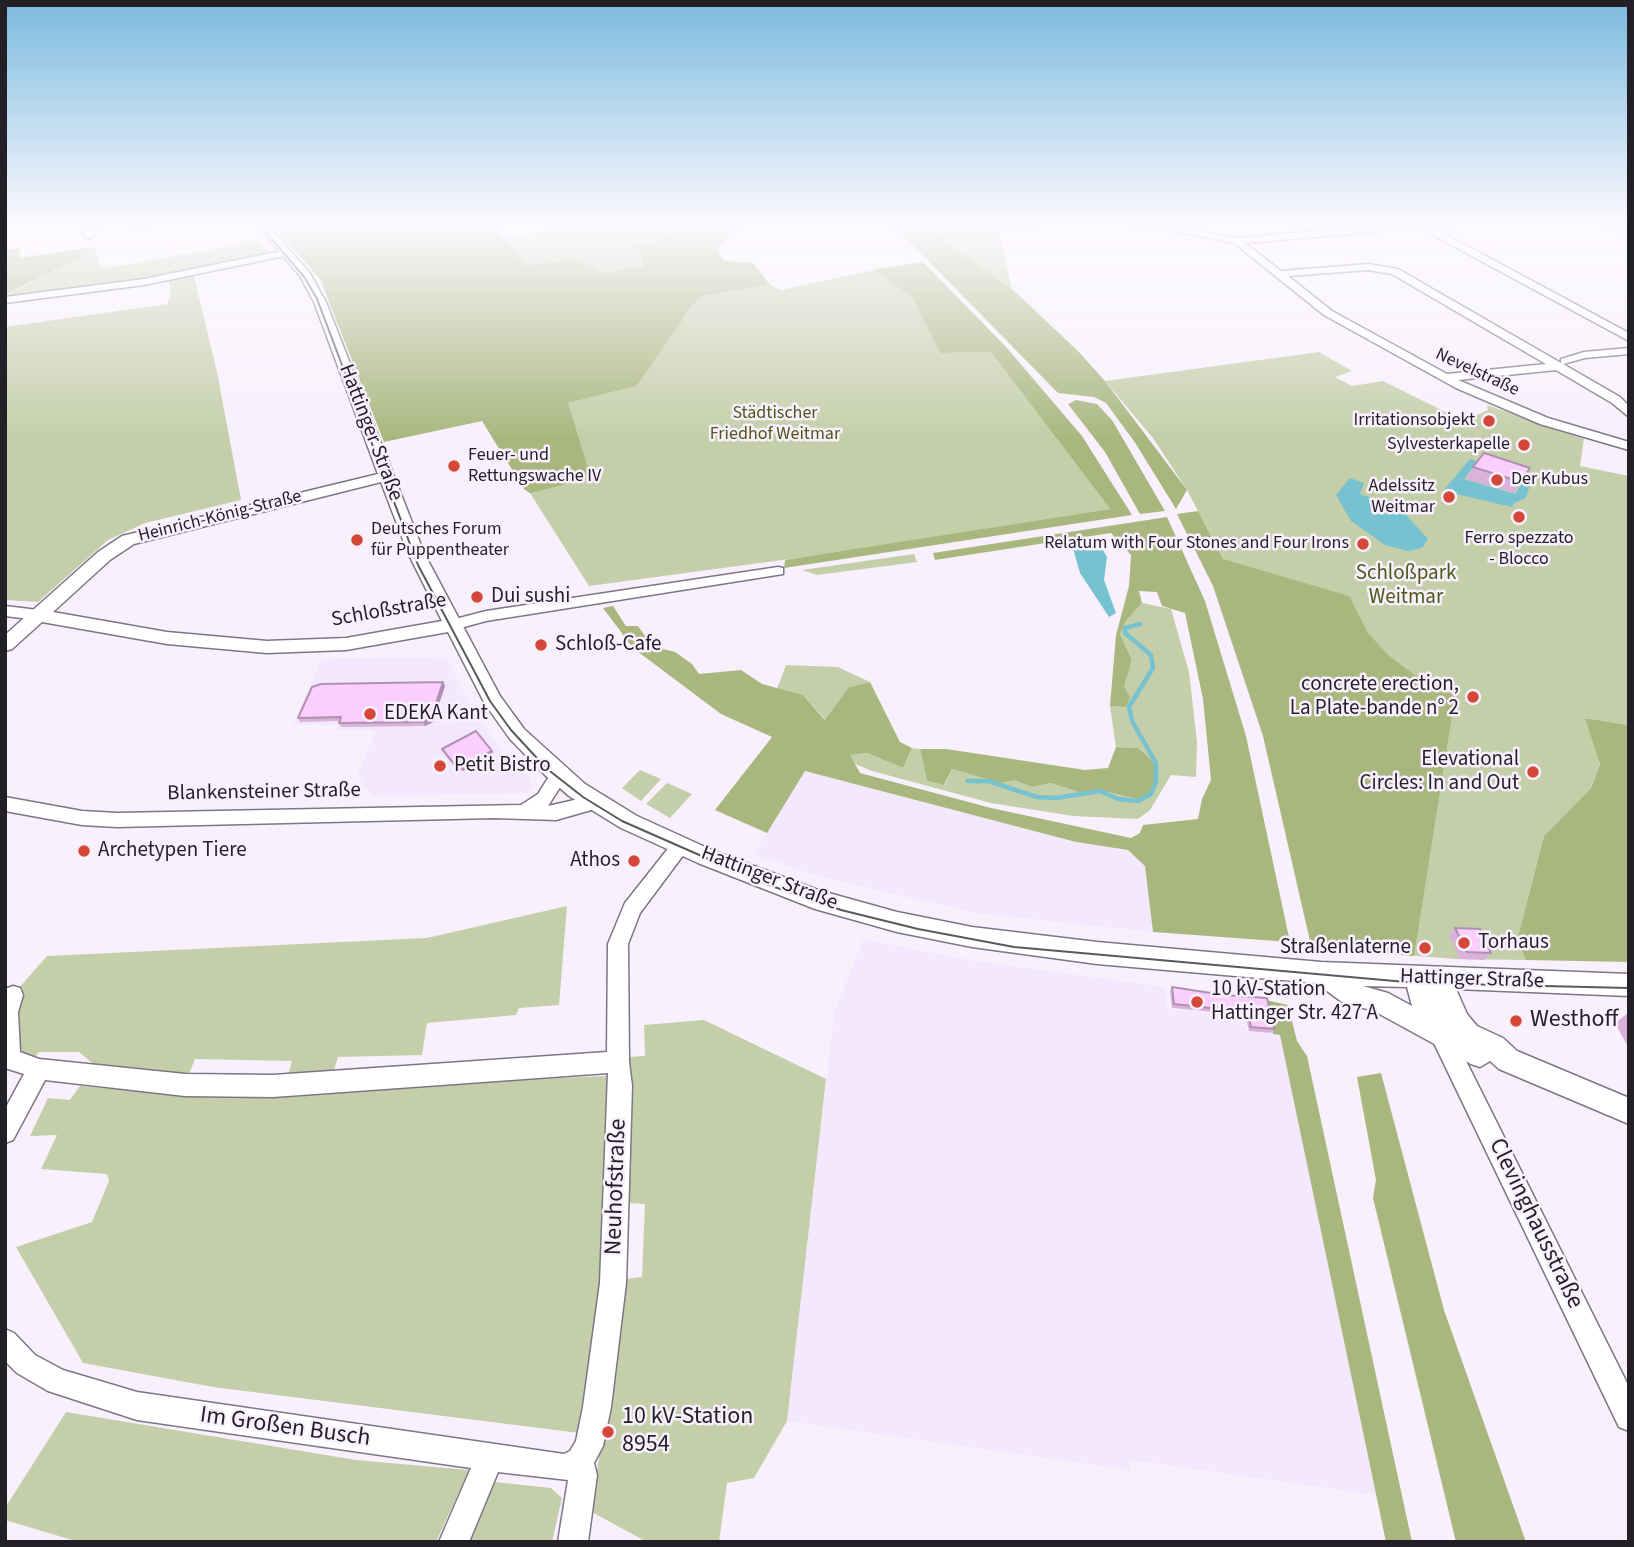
<!DOCTYPE html>
<meta charset="utf-8">
<style>
body{margin:0}
#map{position:relative;width:1634px;height:1547px;overflow:hidden;background:#f8f1fd;font-family:"Source Sans 3",sans-serif}
canvas{display:block}
.frame{position:absolute;inset:0;border:7px solid #231f27;pointer-events:none}
</style>
<div id="map">
<canvas width="1634" height="1547"></canvas>
<div class="frame"></div>
</div>
<script>
const c = document.querySelector('canvas').getContext('2d');
c.lineJoin = 'round';
function fill(path, color) { c.fillStyle = color; c.fill(path, 'evenodd'); }
const poly = rows => new Path2D(rows.map(r => 'M' + r).join(''));
function trace(path, color, width, dash) { c.strokeStyle = color; c.lineWidth = width; c.lineCap = dash ? 'butt' : 'round'; c.setLineDash(dash || []); c.stroke(path); }
function label(font, color, halo, rows, align = 'center') {
  c.font = font + ' "Source Sans 3",sans-serif'; c.lineWidth = 5; c.setLineDash([]); c.textBaseline = 'middle'; c.strokeStyle = halo; c.fillStyle = color; for (const [text, x, y, turn = 0] of rows) {
    c.save(); c.translate(x, y); c.rotate((+turn || 0) * Math.PI / 180); c.textAlign = isNaN(turn) ? turn : align; if (halo) c.strokeText(text, 0, 0); c.fillText(text, 0, 0); c.restore();
  }
}
fill(poly([
 [446,657,471,707,506,757,529,777,533,786,528,793,373,796,357,776,376,730,336,730,338,725,293,725,322,659],
 [805,771,1076,842,1128,850,1145,866,1153,932,975,913,814,875,754,854],
 [863,939,969,960,1164,987,1167,1009,1244,1017,1247,1031,1280,1034,1376,1495,1130,1460,1130,1470,787,1421,834,1014]
]), '#f3e8fd');
fill(poly([
 [592,223,684,223,667,235,636,245,644,266,603,273,575,260,525,265,501,239],
 [915,223,1049,223,999,234,1012,289],
 [259,241,271,254,162,277,5,296,79,258,86,248,95,246,101,269],
 [873,270,913,298,940,353,991,352,1110,509,834,553,589,586,530,493,524,489,568,403,637,386,692,306,703,296,770,285,781,290],
 [194,276,217,372,241,500,145,523,108,540,38,602,5,600,5,327,167,304,171,295,169,281],
 [1319,352,1352,371,1335,377,1352,386,1383,381,1464,421,1488,410,1487,405,1584,439,1580,466,1629,476,1629,725,1586,718,1600,763,1591,788,1544,836,1517,940,1526,960,1456,959,1353,951,1292,731,1227,561,1223,559,1187,490,1153,438,1105,381],
 [914,554,917,562,817,575,802,570],
 [1142,603,1171,609,1189,672,1197,742,1196,777,1171,775,1150,810,1138,819,1073,816,991,803,872,771,855,764,849,755,867,753,903,768,912,748,920,749,927,781,945,785,952,769,1000,783,1015,779,1032,787,1051,783,1084,794,1103,791,1138,799,1153,791,1138,748,1116,747,1110,706,1126,707,1123,687,1132,660,1120,634,1126,621],
 [786,665,838,667,870,682,849,687,826,720,803,695,777,689],
 [640,770,661,779,641,801,622,788],
 [667,783,692,794,670,818,646,804],
 [567,906,559,1005,519,1008,516,1015,427,1023,422,1055,338,1057,333,1073,288,1075,292,1061,195,1059,189,1074,97,1067,79,1052,39,1052,36,1056,22,1057,16,1042,18,989,47,956,427,938],
 [704,1020,826,1079,787,1421,754,1478,727,1483,719,1542,647,1542,590,1511,619,1341,625,1279,642,1277,645,1204,628,1203,629,1057,645,1056,644,1025],
 [608,1076,605,1235,594,1340,579,1433,213,1387,83,1363,16,1247,92,1222,109,1181,107,1174,41,1169,57,1135,30,1136,48,1098,70,1100,80,1086,155,1093,232,1095,344,1093,458,1082],
 [66,1412,356,1460,469,1470,436,1542,79,1542,5,1520,5,1508],
 [494,1482,551,1488,562,1498,552,1542,467,1542]
]), '#c4cea9');
fill(poly([
 [270,223,490,223,525,265,575,260,603,273,644,266,636,245,667,236,684,223,743,223,736,226,717,251,724,261,753,263,770,285,703,296,692,306,637,386,568,403,591,478,530,493,524,489,482,421,384,442,320,279],
 [884,223,915,223,926,228,1012,289,1078,351,1105,381,1187,490,1176,509,1134,441,1106,403,1094,397,1058,393,906,238],
 [20,248,19,258,86,248,79,258,5,295,5,250],
 [923,262,1007,348,1082,436,1132,515,784,568,785,560,1110,509,991,352,940,353,913,298,873,270],
 [1076,400,1097,404,1112,420,1165,511,1140,514,1105,452,1068,404],
 [1198,511,1223,559,1349,596,1368,633,1388,655,1412,673,1455,696,1414,956,1353,951,1310,941,1263,736,1213,586,1177,514],
 [1167,517,1205,601,1246,736,1290,942,1153,932,1145,866,1128,850,1076,842,805,771,767,833,715,810,772,737,721,714,633,648,603,608,613,606,626,626,638,626,652,646,675,652,692,664,699,674,741,670,762,684,803,695,825,720,849,687,870,682,900,742,912,748,903,768,867,753,850,755,860,773,991,808,1131,838,1140,833,1143,825,1198,819,1202,799,1211,780,1203,699,1185,613,1162,606,1157,592,1139,591,1142,603,1126,621,1120,634,1132,660,1124,686,1130,697,1126,707,1110,706,1116,635,1129,586,1131,555,1111,533,935,560,933,553],
 [1585,718,1629,725,1629,962,1526,960,1517,940,1544,836,1591,788,1600,764],
 [1116,747,1138,748,1157,765,1153,791,1138,799,1103,791,1084,794,1051,783,1032,787,1015,780,1000,783,952,769,944,785,927,781,920,749,946,749,1085,770,1108,768],
 [1266,1000,1288,1005,1297,1041,1307,1056,1412,1542,1386,1542,1280,1035,1273,1034],
 [1381,1073,1444,1310,1526,1542,1456,1542,1373,1198,1376,1180,1357,1077]
]), '#a9b77f');
fill(poly([
 [1470,459,1528,477,1531,481,1526,498,1514,503,1512,507,1443,491],
 [1476,463,1524,480,1515,494,1464,479],
 [1350,478,1364,483,1360,494,1399,507,1428,539,1422,548,1408,551,1385,545,1351,521,1336,495],
 [1090,541,1100,545,1107,557,1104,580,1116,613,1109,617,1080,573,1072,545]
]), '#77c2d1');
trace(poly([
 [903,223,928,237]
]), '#77c2d1', 2.5);
trace(poly([
 [967,781,988,781,1037,797,1056,798,1100,791,1118,799,1138,801,1151,794,1156,782,1156,763,1132,721,1129,707,1153,668,1151,655,1125,633,1125,628,1140,624]
]), '#77c2d1', 4.5);
const minor = poly([
 [88,223,98,223,94,236,89,239,84,236,88,223],
 [135,223,143,223,144,225,136,227,135,223],
 [1132,223,1151,223,1237,238,1413,223,1455,223,1432,227,1629,333,1629,341,1420,228,1245,243,1281,271,1368,264,1398,269,1561,363,1561,359,1584,352,1629,348,1629,354,1585,358,1563,364,1620,397,1629,406,1629,417,1612,403,1556,370,1458,380,1548,418,1629,442,1629,450,1540,424,1456,388,1324,315,1234,243,1132,223],
 [1368,270,1392,274,1546,364,1447,374,1332,311,1288,276,1368,270],
 [1602,223,1614,223,1629,229,1629,236,1602,223],
 [286,250,289,251,289,255,144,285,5,303,5,297,144,279,286,250],
 [778,567,783,568,783,574,486,621,453,630,445,625,448,621,486,611,778,567],
 [5,606,38,610,46,615,38,620,5,616,5,606],
 [559,768,565,770,568,775,548,806,596,795,602,797,605,802,602,807,556,820,494,818,117,827,82,825,5,811,5,797,82,811,117,813,521,805,538,794,553,770,559,768],
 [681,839,688,841,690,846,640,913,628,944,629,1062,632,1086,626,1283,611,1407,603,1446,594,1463,597,1475,588,1542,558,1542,568,1480,498,1472,469,1542,439,1542,471,1468,137,1420,48,1391,17,1373,5,1361,5,1329,14,1333,35,1355,63,1370,137,1392,564,1454,570,1451,576,1441,583,1407,600,1283,608,1073,273,1097,185,1096,45,1080,13,1140,5,1143,5,1109,24,1074,5,1068,5,989,13,986,20,988,23,995,18,1012,20,1052,39,1059,185,1074,273,1075,607,1052,608,944,625,903,674,841,681,839],
 [1440,1022,1448,1025,1629,1387,1629,1431,1619,1427,1432,1039,1429,1032,1432,1025,1440,1022]
]);
const major = poly([
 [255,223,266,223,309,272,326,302,424,553,500,696,524,729,585,784,637,816,714,851,818,890,897,912,972,927,1097,942,1321,962,1629,974,1629,996,1456,989,1467,1014,1477,1026,1503,1038,1517,1051,1629,1098,1629,1124,1499,1069,1490,1061,1480,1067,1471,1064,1374,1011,1342,1002,1316,983,1097,964,972,947,897,932,815,909,698,863,621,828,569,796,545,775,510,739,485,704,448,632,346,650,267,653,167,644,42,622,12,649,5,651,5,635,98,552,122,536,378,474,314,302,300,276,255,223],
 [381,482,408,553,442,621,346,638,267,641,167,632,53,612,110,560,134,544,381,482],
 [1363,986,1407,987,1412,1006,1388,993,1363,986]
]);
trace(minor, '#7e7586', 3);
trace(major, '#7e7586', 3);
fill(minor, '#fff');
fill(major, '#fff');
trace(poly([
 [258,223,305,278,317,299,418,565,490,701,511,730,546,768,583,797,622,821,763,883,841,910,918,929,1014,947,1417,983,1629,988]
]), '#5c5861', 2);
fill(poly([
 [1473,467,1530,468,1514,493,1466,479],
 [443,682,445,686,433,722,425,726,341,727,339,723,340,721,300,722,298,718],
 [442,749,493,755,463,771,457,769,444,753],
 [1455,928,1491,953,1484,960,1460,959,1449,935],
 [1172,987,1224,995,1274,1029,1271,1033,1249,1031,1245,1015,1172,1008,1170,991],
 [1628,1013,1629,1013,1629,1049,1615,1023]
]), '#d8b2da');
fill(poly([
 [443,682,445,686,433,722,425,726,423,722],
 [492,751,493,755,463,771,461,767]
]), '#b091b1');
const building = poly([
 [1484,453,1530,468,1521,482,1473,467,1484,453],
 [443,682,431,718,423,722,339,723,341,717,298,718,312,687,321,684,443,682],
 [476,731,492,751,461,767,455,765,442,749,476,731],
 [1455,928,1480,929,1491,953,1467,952,1455,928],
 [1172,987,1224,995,1267,998,1274,1029,1251,1027,1248,1012,1174,1004,1172,987]
]);
fill(building, '#fbcffd');
trace(building, '#b091b1', 2);
const sky = c.createLinearGradient(0, 0, 0, 439);
sky.addColorStop(0, '#7bbadf');
sky.addColorStop(0.51, '#fcf9fe');
sky.addColorStop(1, '#fcf9fe00');
c.fillStyle = sky;
c.fillRect(0, 0, 1634, 439);
for (const [x, y, r, color] of [
 [1489,421,7,"#d54839"],
 [1524,445,7,"#d54839"],
 [454,466,7,"#d54839"],
 [1497,480,7,"#d54839"],
 [1449,497,7,"#d54839"],
 [1519,517,7,"#d54839"],
 [357,540,7,"#d54839"],
 [1363,544,7,"#d54839"],
 [477,597,7,"#d54839"],
 [541,645,7,"#d54839"],
 [1473,697,7,"#d54839"],
 [370,714,7,"#d54839"],
 [440,766,7,"#d54839"],
 [1533,772,7,"#d54839"],
 [84,851,7,"#d54839"],
 [634,861,7,"#d54839"],
 [1464,943,7,"#d54839"],
 [1425,948,7,"#d54839"],
 [1197,1002,7,"#d54839"],
 [1516,1021,7,"#d54839"],
 [608,1432,7,"#d54839"]
]) { const dot = new Path2D(); dot.arc(x, y, r, 0, 2 * Math.PI); c.fillStyle = color; c.fill(dot); trace(dot, '#f8f1fd', 2.5); }
label('18px', '#231f27', '#f8f1fd', [
 ["Nevelstraße",1477,373,25],
 ["Heinrich-König-Straße",220,517,-14]
]);
label('18px', '#4d591b', '#f8f1fd', [
 ["Städtischer",775,414],
 ["Friedhof Weitmar",775,435]
]);
label('18px', '#231f27', '#f8f1fd', [
 ["Irritationsobjekt",1475,421],
 ["Sylvesterkapelle",1510,445],
 ["Feuer- und",468,456,"left"],
 ["Rettungswache IV",468,477,"left"],
 ["Der Kubus",1511,480,"left"],
 ["Adelssitz",1435,487],
 ["Weitmar",1435,508],
 ["Deutsches Forum",371,530,"left"],
 ["für Puppentheater",371,551,"left"],
 ["Ferro spezzato",1519,539,"center"],
 ["- Blocco",1519,560,"center"],
 ["Relatum with Four Stones and Four Irons",1349,544]
], 'right');
label('21px', '#231f27', '#f8f1fd', [
 ["Hattinger Straße",370,433,69],
 ["Schloßstraße",389,611,-10],
 ["Blankensteiner Straße",264,793,-1],
 ["Hattinger Straße",769,879,21],
 ["Hattinger Straße",1472,980,2]
]);
label('21px', '#4d591b', '#f8f1fd', [
 ["Schloßpark",1406,574],
 ["Weitmar",1406,598]
]);
label('21px', '#231f27', '#f8f1fd', [
 ["Dui sushi",491,597],
 ["Schloß-Cafe",555,645],
 ["concrete erection,",1459,685,"right"],
 ["La Plate-bande n° 2",1459,709,"right"],
 ["EDEKA Kant",384,714],
 ["Elevational",1519,760,"right"],
 ["Circles: In and Out",1519,784,"right"],
 ["Petit Bistro",454,766],
 ["Archetypen Tiere",98,851],
 ["Athos",620,861,"right"],
 ["Torhaus",1478,943],
 ["Straßenlaterne",1411,948,"right"],
 ["10 kV-Station",1211,990],
 ["Hattinger Str. 427 A",1211,1014]
], 'left');
label('24px', '#231f27', '#f8f1fd', [
 ["Westhoff",1530,1021],
 ["10 kV-Station",622,1418],
 ["8954",622,1446]
], 'left');
label('24px', '#231f27', '#f8f1fd', [
 ["Neuhofstraße",617,1187,-88],
 ["Clevinghausstraße",1535,1224,64],
 ["Im Großen Busch",285,1428,8]
]);
</script>
